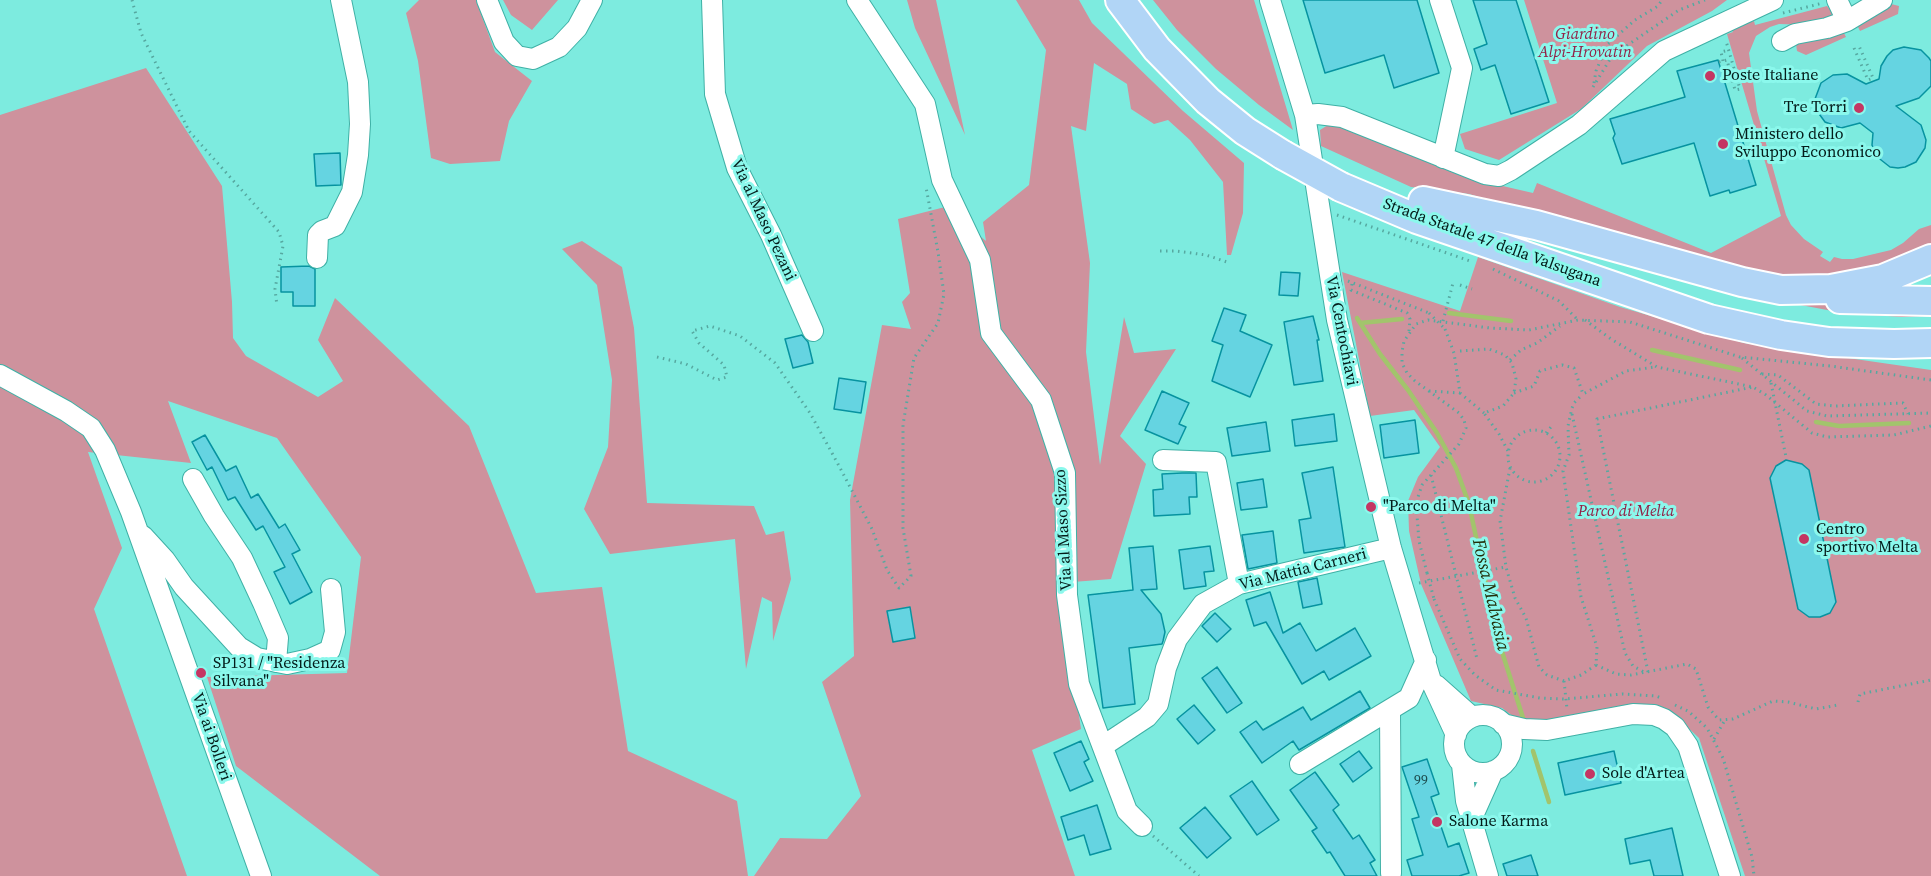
<!DOCTYPE html>
<style>
body{margin:0}
canvas{display:block;background:#7debdf}
</style>
<canvas width="1931" height="876"></canvas>
<script>
const c = document.querySelector('canvas').getContext('2d');
c.lineJoin = 'round';
function fill(path, color) { c.fillStyle = color; c.fill(path, 'evenodd'); }
const poly = rows => new Path2D(rows.map(r => 'M' + r).join(''));
function trace(path, color, width, dash) { c.strokeStyle = color; c.lineWidth = width; c.lineCap = dash ? 'butt' : 'round'; c.setLineDash(dash || []); c.stroke(path); }
function label(font, color, halo, rows, align = 'center') {
  c.font = font + ' "Source Serif 4",serif'; c.lineWidth = 6; c.setLineDash([]); c.textBaseline = 'middle'; c.strokeStyle = halo; c.fillStyle = color; for (const [text, x, y, turn = 0] of rows) {
    c.save(); c.translate(x, y); c.rotate((+turn || 0) * Math.PI / 180); c.textAlign = isNaN(turn) ? turn : align; if (halo) c.strokeText(text, 0, 0); c.fillText(text, 0, 0); c.restore();
  }
}
fill(poly([
 [419,0,476,0,495,52,532,81,509,121,500,161,450,164,431,158,418,61,406,13],
 [503,0,558,0,532,30,511,15],
 [907,0,936,0,965,135,915,28],
 [1016,0,1079,0,1092,23,1183,111,1244,163,1243,213,1231,255,1227,255,1223,182,1190,140,1168,120,1154,124,1131,109,1127,84,1094,63,1086,131,1071,126,1090,263,1086,352,1100,465,1124,317,1134,353,1176,349,1120,436,1146,464,1111,579,1060,583,1081,729,1032,750,1075,876,754,876,780,838,827,839,861,796,822,682,854,656,850,500,882,325,911,329,902,302,910,293,898,219,945,207,986,241,983,222,1029,185,1046,50],
 [1153,0,1254,0,1293,130,1259,105,1216,69,1177,30],
 [1524,0,1727,0,1712,11,1647,46,1581,109,1499,160,1465,149,1460,134,1557,103],
 [1891,4,1899,6,1898,14,1860,31,1857,25],
 [1827,6,1836,17,1811,25,1779,24,1770,27,1756,36,1749,53,1757,111,1786,215,1791,225,1804,239,1823,252,1820,256,1830,262,1834,257,1842,259,1853,259,1891,250,1903,243,1919,229,1931,225,1931,252,1916,260,1792,284,1535,214,1469,194,1411,187,1321,146,1320,130,1328,125,1342,122,1468,178,1533,193,1537,183,1711,253,1781,216,1727,34,1733,32,1731,28,1754,21,1755,25],
 [1843,31,1846,37,1806,55,1797,51,1796,44,1798,41],
 [146,68,222,186,232,302,233,338,246,356,318,397,343,381,318,340,335,298,469,426,536,593,602,587,628,751,737,801,748,876,380,876,236,766,207,677,347,673,361,557,277,438,168,401,191,463,88,452,122,548,94,609,187,876,0,876,0,115],
 [582,241,622,267,634,328,647,503,754,506,766,535,784,531,791,579,773,641,772,602,762,597,746,669,735,539,610,554,584,509,608,447,612,380,597,285,562,249],
 [1478,257,1620,307,1744,343,1931,370,1931,876,1745,876,1699,738,1683,723,1522,723,1502,708,1471,701,1421,584,1409,531,1408,501,1418,477,1440,447,1414,410,1370,416,1342,272,1460,311],
 [1753,296,1777,297,1820,304,1865,309,1931,311,1931,316,1902,317,1843,313]
]), '#ce929d');
trace(poly([
 [1449,313,1511,321],
 [1357,318,1380,354,1408,390,1437,433,1456,468,1469,504,1497,636,1524,721],
 [1360,323,1402,319],
 [1652,350,1740,370],
 [1816,422,1839,426,1909,423],
 [1533,751,1549,802]
]), '#a2c46c', 4.5);
const building = poly([
 [1303,0,1417,0,1439,73,1394,88,1384,55,1325,73,1303,0],
 [1473,0,1516,0,1549,102,1511,114,1495,65,1481,70,1474,49,1487,44,1473,0],
 [1904,47,1921,50,1929,58,1931,61,1931,86,1919,98,1896,106,1921,125,1926,140,1925,148,1916,162,1905,167,1898,168,1890,167,1876,156,1872,145,1873,133,1860,123,1841,128,1825,122,1817,111,1815,99,1821,83,1833,75,1847,74,1866,84,1879,79,1881,66,1887,56,1893,50,1904,47],
 [1718,60,1756,185,1730,193,1729,190,1710,196,1694,143,1622,164,1613,138,1615,134,1610,119,1685,97,1677,71,1718,60],
 [340,153,341,185,316,186,314,154,340,153],
 [309,266,315,269,315,306,293,306,293,292,281,292,281,267,309,266],
 [1281,272,1300,273,1298,296,1279,295,1281,272],
 [1224,308,1246,315,1240,331,1272,345,1250,397,1212,381,1223,345,1212,341,1224,308],
 [1313,316,1319,340,1317,340,1323,381,1294,385,1284,322,1313,316],
 [802,335,808,342,813,363,793,368,785,339,802,335],
 [839,378,866,382,861,413,834,409,839,378],
 [1162,391,1189,403,1179,424,1186,427,1178,444,1145,430,1162,391],
 [1334,414,1337,441,1295,446,1292,420,1334,414],
 [1415,420,1419,453,1384,458,1380,425,1415,420],
 [1266,422,1270,451,1232,456,1227,428,1266,422],
 [205,435,226,471,236,466,251,498,258,494,279,528,285,524,300,550,292,554,312,592,290,604,274,572,285,567,263,526,256,530,235,497,228,500,212,467,207,470,192,442,205,435],
 [1786,460,1802,464,1809,470,1836,602,1830,613,1820,617,1809,617,1798,609,1770,478,1776,466,1786,460],
 [1333,467,1345,547,1304,553,1299,520,1311,518,1302,473,1333,467],
 [1182,473,1196,473,1197,497,1189,497,1190,514,1154,516,1153,490,1163,489,1162,474,1182,473],
 [1263,479,1267,507,1241,510,1237,483,1263,479],
 [1273,531,1277,563,1248,569,1242,535,1273,531],
 [1153,546,1157,589,1141,590,1161,614,1165,632,1163,641,1162,644,1129,648,1135,704,1103,708,1088,595,1133,590,1129,548,1153,546],
 [1210,546,1214,571,1204,572,1206,586,1184,589,1179,550,1210,546],
 [1317,578,1322,604,1303,608,1298,582,1317,578],
 [1270,592,1283,633,1300,623,1316,651,1355,628,1371,656,1329,680,1324,671,1302,684,1266,622,1254,626,1246,600,1270,592],
 [910,607,915,638,893,642,887,611,910,607],
 [1215,613,1231,629,1217,642,1202,626,1215,613],
 [1217,667,1242,703,1227,713,1202,678,1217,667],
 [1360,691,1370,708,1299,750,1293,741,1262,763,1240,732,1256,721,1263,730,1303,707,1311,720,1360,691],
 [1194,705,1215,730,1198,744,1177,719,1194,705],
 [1081,741,1089,759,1084,762,1093,781,1070,791,1054,753,1081,741],
 [1359,751,1372,768,1353,782,1340,764,1359,751],
 [1614,751,1621,783,1565,795,1558,763,1614,751],
 [1427,759,1439,794,1431,797,1448,847,1459,843,1469,873,1459,876,1412,876,1407,860,1423,855,1412,819,1419,817,1402,767,1427,759],
 [1315,772,1339,805,1333,810,1353,839,1359,835,1375,860,1370,863,1377,876,1345,876,1330,852,1327,853,1312,831,1317,828,1290,790,1315,772],
 [1252,781,1279,820,1257,835,1230,796,1252,781],
 [1097,805,1111,849,1090,855,1084,835,1068,840,1061,817,1097,805],
 [1205,807,1231,838,1207,858,1180,828,1205,807],
 [1672,828,1683,876,1654,876,1650,860,1630,864,1625,839,1672,828],
 [1531,855,1538,876,1507,876,1503,864,1531,855]
]);
fill(building, '#65d4e1');
trace(building, '#0793a0', 1.5);
const minor = poly([
 [487,0,504,42,517,56,533,59,559,47,577,28,592,0],
 [712,0,715,94,737,168,771,235,813,331],
 [857,0,925,104,942,180,980,260,991,333,1041,400,1065,473,1067,595,1079,684,1127,811,1142,826],
 [1270,0,1305,115,1337,320,1391,548,1431,681,1456,735],
 [1440,0,1462,68,1443,158],
 [1837,0,1847,21],
 [1782,41,1795,34,1827,28,1847,21,1882,0],
 [1305,115,1318,114,1342,117,1485,174,1499,176,1511,170,1579,125,1664,51,1773,0],
 [317,258,318,235,322,231,335,226,352,192,358,155,360,124,358,82,341,0],
 [0,375,66,411,91,428,105,450,131,512,261,876],
 [1163,460,1216,462,1239,584],
 [193,479,214,516,242,558,263,603,278,638,276,662],
 [143,536,165,560,184,587,239,647,257,658,287,664,310,659,330,650,335,632,331,589],
 [1436,685,1472,717],
 [1390,710,1391,873],
 '1454 744a29 29 0 1 1 58 0a29 29 0 1 1-58 0Z',
 [1503,724,1524,729,1547,730,1633,714,1654,715,1664,719,1675,727,1688,746,1730,876],
 [1103,746,1147,717,1158,704,1166,668,1177,639,1203,604,1239,584,1391,548],
 [1300,764,1409,698,1426,660],
 [1462,765,1466,801,1488,876],
 [1472,818,1493,771]
]);
const highway = poly([
 [1120,0,1157,49,1208,101,1245,131,1283,155],
 [1341,187,1417,219,1709,319,1781,335,1829,342,1894,344,1931,343],
 [1423,201,1536,225,1742,282,1781,290,1831,289,1883,279,1931,259],
 [1840,299,1931,301]
]);
trace(minor, '#3fb1a6', 22);
trace(highway, '#fff', 32);
trace(poly([
 [132,0,141,33,189,131,279,232,283,246,275,289,277,306],
 [1783,13,1823,3],
 [1854,48,1868,80,1873,78,1859,46],
 [1723,61,1721,52,1729,50],
 [1719,62,1727,60,1735,90,1740,89,1726,41],
 [1594,83,1596,71,1607,45,1635,20,1658,6,1662,0],
 [1593,87,1609,61,1619,51,1679,10,1705,0],
 [1337,215,1473,262],
 [1160,251,1176,251,1206,255,1230,263],
 [1493,269,1559,301,1578,320],
 [1348,281,1429,313],
 [1352,284,1351,290,1407,313,1410,319,1409,331],
 [1460,285,1472,289],
 [1585,320,1611,339,1657,367,1753,387,1766,395,1812,433,1827,437,1894,435,1931,426],
 [1443,321,1453,283],
 [1445,329,1454,353,1460,393,1484,413],
 [1460,351,1489,349,1505,355,1512,363,1516,379,1514,393,1503,406,1484,413,1499,434,1508,451],
 [657,357,686,364,717,380,727,377,724,365,699,343,692,331,710,326,740,336,775,363,810,413,838,464,872,529,887,570,899,588,911,576,903,528,903,425,914,358,938,323,944,294,938,252,926,187],
 [1742,358,1807,411,1827,416,1931,413],
 [1510,360,1521,350,1537,343,1560,326],
 [1762,374,1778,375,1816,404,1835,406,1903,403,1908,414],
 [1771,383,1786,457],
 [1429,391,1460,393],
 [1514,393,1534,386,1540,371,1562,365,1574,368,1583,394,1626,371,1655,367],
 [1572,414,1625,653,1633,666,1644,672],
 '1508 456a26 26 0 1 1 52 0a26 26 0 1 1-52 0Z',
 [1546,433,1551,427],
 [1510,468,1500,521,1506,567,1515,598,1526,618,1539,667,1547,675,1564,681,1581,675,1596,665,1597,647,1581,597,1563,471,1569,455,1568,426,1572,408,1574,403,1583,394],
 [1431,475,1477,659],
 [1427,573,1419,541,1416,503,1422,485,1459,444,1466,428,1464,420,1459,413,1415,381,1407,373,1402,363,1402,352,1404,341,1416,324,1428,320,1490,328,1529,330,1578,320,1630,322,1740,357,1830,366,1931,380],
 [1419,583,1506,567],
 [1434,599,1460,659,1475,675,1496,690,1540,698,1565,699,1622,694,1656,696,1661,698],
 [1596,665,1616,674,1631,675,1687,664,1696,669,1708,707,1719,720,1733,719,1773,701,1788,702,1816,709,1838,705],
 [1648,672,1597,419,1753,387],
 [1564,681,1567,709],
 [1858,702,1860,694,1931,680],
 [1675,705,1688,711,1707,728,1723,758,1752,857,1754,876],
 [1714,739,1725,720],
 [1153,836,1199,876]
]), '#56a8a0', 3, [1.5, 4.5]);
trace(minor, '#fff', 20);
trace(highway, '#b1d5f6', 28);
const highwayBridge = poly([
 [1283,155,1341,187]
]);
trace(highwayBridge, '#fff', 32, []);
trace(poly([
 [1429,313,1445,329],
 [1427,573,1434,599]
]), '#56a8a0', 3, [1.5, 4.5]);
trace(highwayBridge, '#b1d5f6', 28);
for (const [x, y, r, color] of [
 [1710,76,6,"#c43663"],
 [1859,108,6,"#c43663"],
 [1723,144,6,"#c43663"],
 [1371,507,6,"#c43663"],
 [1804,539,6,"#c43663"],
 [201,673,6,"#c43663"],
 [1590,774,6,"#c43663"],
 [1437,822,6,"#c43663"]
]) { const dot = new Path2D(); dot.arc(x, y, r, 0, 2 * Math.PI); c.fillStyle = color; c.fill(dot); trace(dot, '#8bf8ec', 2); }
label('14px', '#1c4a4c', null, [
 ["99",1421,781]
]);
label('italic 16px', '#922147', '#8bf8ec', [
 ["Giardino",1585,35],
 ["Alpi-Hrovatin",1585,53],
 ["Parco di Melta",1626,512]
]);
label('16px', '#041c1a', '#8bf8ec', [
 ["Poste Italiane",1722,76],
 ["Tre Torri",1847,108,"right"],
 ["Ministero dello",1735,135],
 ["Sviluppo Economico",1735,153],
 ["\"Parco di Melta\"",1383,507],
 ["Centro",1816,530],
 ["sportivo Melta",1816,548],
 ["SP131 / \"Residenza",213,664],
 ["Silvana\"",213,682],
 ["Sole d'Artea",1602,774],
 ["Salone Karma",1449,822]
], 'left');
label('16px', '#041c1a', '#8bf8ec', [
 ["Via al Maso Pezani",763,220,65],
 ["Strada Statale 47 della Valsugana",1492,243,20],
 ["Via Centochiavi",1341,331,79],
 ["Via al Maso Sizzo",1064,530,-93],
 ["Via Mattia Carneri",1303,570,-14],
 ["Via ai Bolleri",211,737,71]
]);
label('italic 18px', '#222e09', '#8bf8ec', [
 ["Fossa Malvasia",1490,595,77]
]);
</script>
